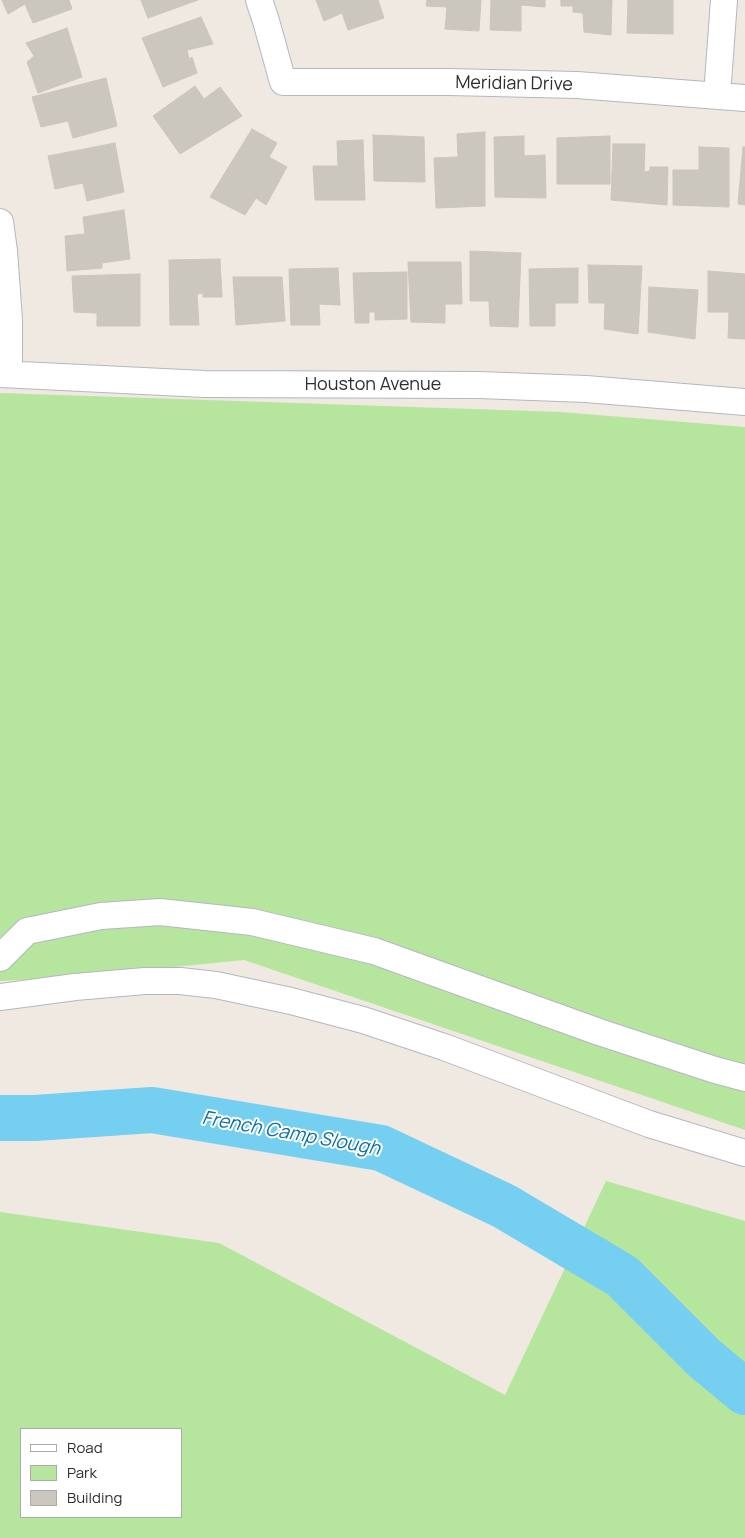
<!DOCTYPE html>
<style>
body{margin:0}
#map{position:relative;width:745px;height:1538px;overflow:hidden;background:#efe9e1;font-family:Manrope,sans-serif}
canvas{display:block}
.legend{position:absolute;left:20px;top:1428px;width:162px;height:90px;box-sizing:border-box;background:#fff;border:1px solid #ababab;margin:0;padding:6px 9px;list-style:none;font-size:15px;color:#2e2e2e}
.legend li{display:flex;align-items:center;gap:10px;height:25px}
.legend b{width:25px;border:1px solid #ababab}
</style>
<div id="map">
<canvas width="745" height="1538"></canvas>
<ul class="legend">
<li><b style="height:6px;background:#fff"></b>Road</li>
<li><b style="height:14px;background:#b6e59e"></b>Park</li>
<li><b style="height:14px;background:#cbc7bf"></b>Building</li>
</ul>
</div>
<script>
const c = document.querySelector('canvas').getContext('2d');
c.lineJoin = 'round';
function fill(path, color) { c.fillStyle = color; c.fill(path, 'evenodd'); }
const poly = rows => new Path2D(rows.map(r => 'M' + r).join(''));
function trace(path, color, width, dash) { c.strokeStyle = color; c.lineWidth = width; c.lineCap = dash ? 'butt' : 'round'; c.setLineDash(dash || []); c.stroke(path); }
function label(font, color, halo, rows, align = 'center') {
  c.font = font + ' Manrope,sans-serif'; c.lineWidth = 4; c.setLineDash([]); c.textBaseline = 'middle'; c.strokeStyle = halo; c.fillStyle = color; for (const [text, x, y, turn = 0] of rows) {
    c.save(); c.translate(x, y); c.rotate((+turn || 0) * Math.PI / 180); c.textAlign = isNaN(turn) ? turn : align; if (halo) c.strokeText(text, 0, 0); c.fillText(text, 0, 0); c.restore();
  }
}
fill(poly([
 [0,393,561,412,745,427,745,1130,244,960,73,977,0,981],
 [606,1181,745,1221,745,1538,0,1538,0,1212,219,1243,505,1395],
 [21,1429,181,1429,181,1517,21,1517]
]), '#b6e59e');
trace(poly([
 [0,1118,35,1118,152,1110,381,1148,504,1206,622,1276,704,1358,745,1392]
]), '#75cff0', 46);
const building = poly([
 [2,0,69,0,72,9,33,23,25,4,8,14,2,0],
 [141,0,198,0,148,18,141,0],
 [316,0,378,0,384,18,348,30,342,13,324,21,316,0],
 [427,0,481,0,479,31,445,29,447,7,426,6,427,0],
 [491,0,545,0,545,7,521,5,521,31,490,30,491,0],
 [561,0,612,0,611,35,584,32,583,13,573,12,573,6,561,6,561,0],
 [628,0,673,0,673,34,627,33,628,0],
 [201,17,213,44,187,50,189,59,192,57,197,73,163,87,142,38,201,17],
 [67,28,82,77,38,93,27,62,34,56,26,43,67,28],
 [106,78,117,126,73,138,68,121,41,127,32,97,106,78],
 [195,86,204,99,220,87,242,116,180,154,153,116,195,86],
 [252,129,277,143,269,157,287,167,266,205,256,198,245,215,210,197,252,129],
 [485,132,485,206,436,208,434,158,458,157,457,134,485,132],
 [373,135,424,137,425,182,374,181,373,135],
 [524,136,524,156,545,155,546,198,495,197,494,137,524,136],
 [610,136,610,184,557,184,557,138,610,136],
 [363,140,365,200,315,200,313,166,338,166,337,141,363,140],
 [115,143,124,192,87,201,83,183,55,189,48,156,115,143],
 [613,144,645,144,644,172,650,171,650,167,668,167,667,205,611,200,613,144],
 [699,147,729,148,729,207,673,205,673,170,699,170,699,147],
 [743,147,745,147,745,205,738,204,743,147],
 [124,210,130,259,102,263,102,268,67,271,65,236,85,234,83,217,124,210],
 [470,251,521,253,518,327,490,326,489,301,470,301,470,251],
 [220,259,222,297,203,297,203,293,197,294,199,325,170,325,169,260,220,259],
 [408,262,461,262,462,304,445,304,445,323,411,322,408,262],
 [588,265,642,266,638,334,604,329,605,303,589,303,588,265],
 [338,268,340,305,319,304,320,325,291,325,289,269,338,268],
 [578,268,578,303,555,303,555,326,530,326,529,269,578,268],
 [708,271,745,274,745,339,728,338,729,312,708,312,708,271],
 [407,272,407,319,375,320,375,312,369,312,369,323,355,323,353,273,407,272],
 [140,274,140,326,97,326,97,313,74,312,72,276,140,274],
 [233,277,282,277,285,321,236,325,233,277],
 [649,287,698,290,695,339,648,332,649,287]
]);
fill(building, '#cbc7bf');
trace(building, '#cbc5ba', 1);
const minor = poly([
 [259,0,266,21,283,82,449,82,577,85,745,98],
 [717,96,724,0],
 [0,222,4,251,9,320,9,374],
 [0,374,204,384,479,385,586,389,745,402],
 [0,958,27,931,101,916,160,912,252,922,374,951,599,1032,715,1070,745,1078],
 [0,997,75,987,145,981,180,981,216,985,291,1001,363,1020,444,1047,649,1124,745,1153]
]);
trace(minor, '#b4b7c1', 28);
trace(minor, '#fff', 26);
label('18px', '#2e2e2e', '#fff', [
 ["Meridian Drive",514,84,1],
 ["Houston Avenue",373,385]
]);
label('italic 19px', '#0d6fa3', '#fff', [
 ["French Camp Slough",291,1134,10]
]);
</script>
